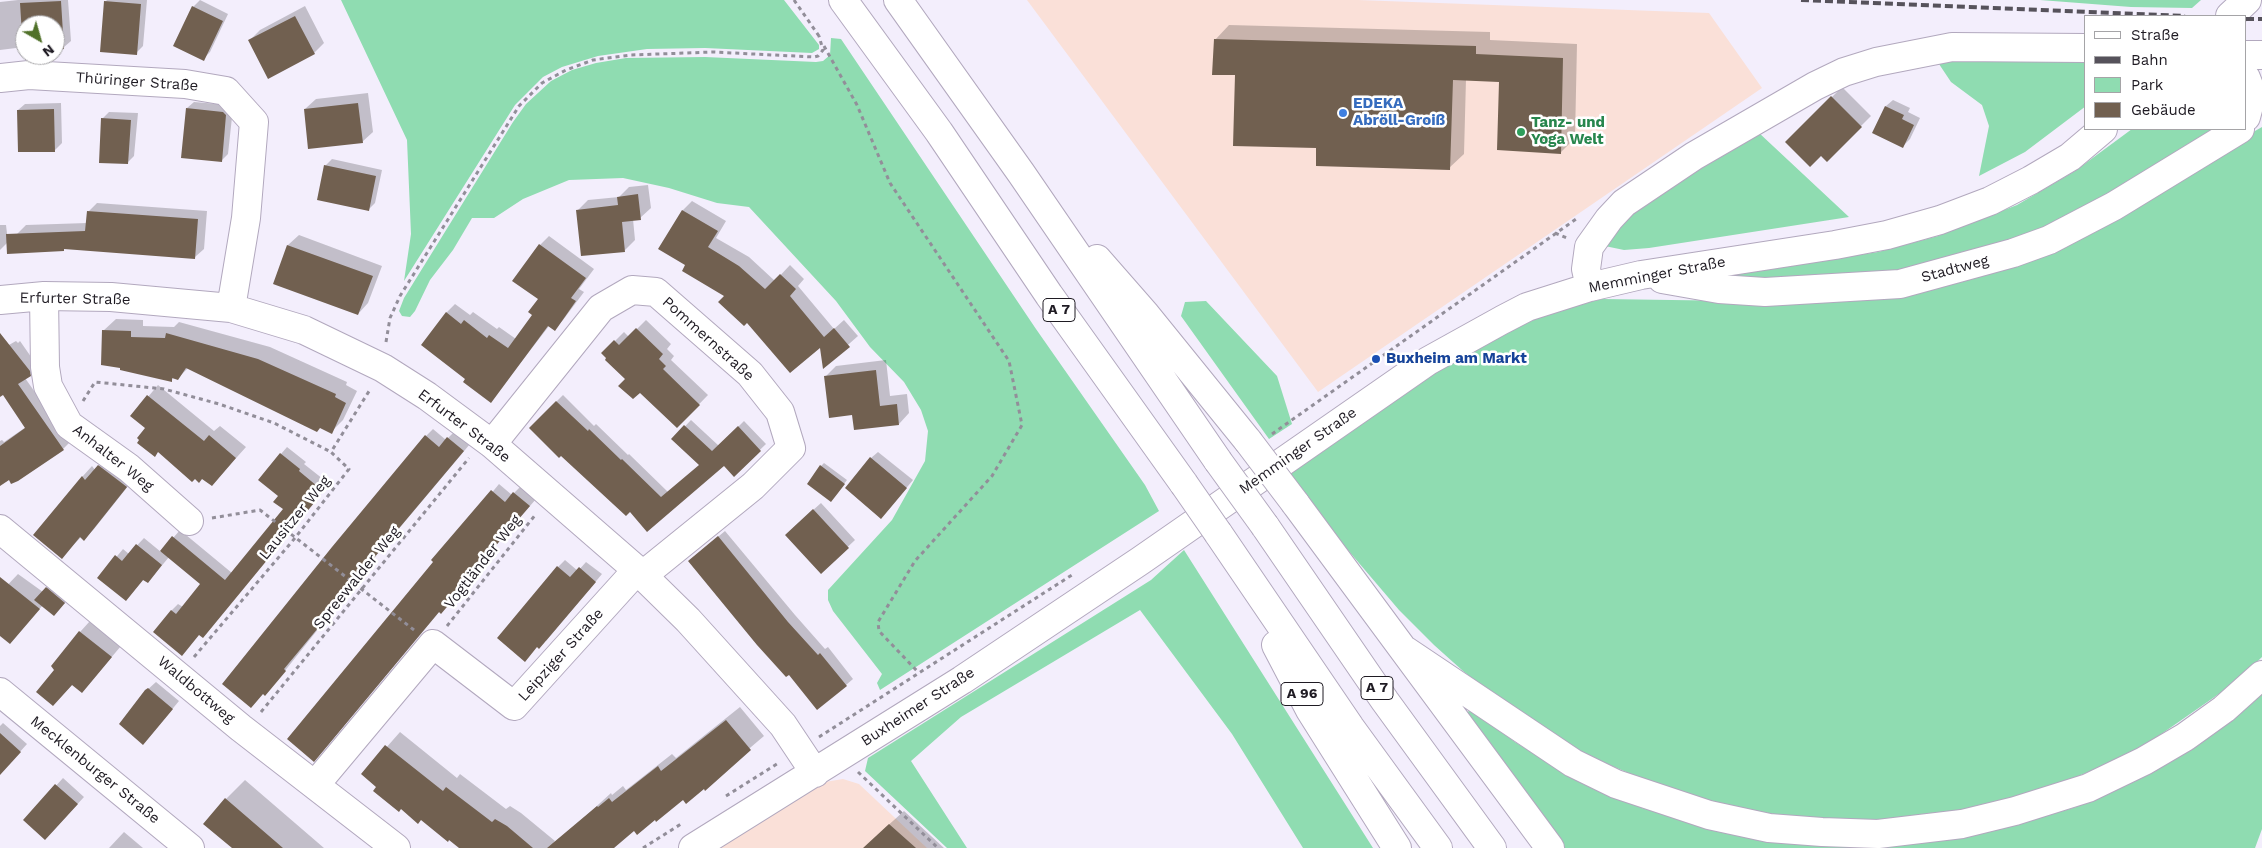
<!DOCTYPE html>
<meta charset="utf-8">
<style>
body{margin:0}
#map{position:relative;width:2262px;height:848px;overflow:hidden;background:#f3eefc;font-family:"Work Sans",sans-serif}
canvas{display:block}
.legend{position:absolute;left:2084px;top:15px;width:162px;height:115px;box-sizing:border-box;background:#fff;border:1px solid #a5a4a7;margin:0;padding:6px 9px;list-style:none;font-size:15px;color:#1f1b23}
.legend li{display:flex;align-items:center;gap:10px;height:25px}
.legend b{width:25px;border:1px solid #a5a4a7}
.north{position:absolute;left:15px;top:15px;width:50px;height:50px;box-sizing:border-box;background:#fff;border:1px solid #a5a4a7;border-radius:50%;rotate:142deg;font-size:14px;font-weight:700;line-height:20px;text-align:center;color:#1f1b23}
.north::after{content:'';display:block;margin:auto;width:18px;height:22px;background:#507129;clip-path:polygon(50% 0,100% 100%,50% 72%,0 100%)}
</style>
<div id="map">
<canvas width="2262" height="848"></canvas>
<ul class="legend">
<li><b style="height:6px;background:#fff"></b>Straße</li>
<li><b style="height:6px;background:#56525b"></b>Bahn</li>
<li><b style="height:14px;background:#8fdcb1"></b>Park</li>
<li><b style="height:14px;background:#716050"></b>Gebäude</li>
</ul>
<div class="north">N</div>
</div>
<script>
const c = document.querySelector('canvas').getContext('2d');
c.lineJoin = 'round';
function fill(path, color) { c.fillStyle = color; c.fill(path, 'evenodd'); }
const poly = rows => new Path2D(rows.map(r => 'M' + r).join(''));
function trace(path, color, width, dash) { c.strokeStyle = color; c.lineWidth = width; c.lineCap = dash ? 'butt' : 'round'; c.setLineDash(dash || []); c.stroke(path); }
function label(font, color, halo, rows, align = 'center') {
  c.font = font + ' "Work Sans",sans-serif'; c.lineWidth = 5; c.setLineDash([]); c.textBaseline = 'middle'; c.strokeStyle = halo; c.fillStyle = color; for (const [text, x, y, turn = 0] of rows) {
    c.save(); c.translate(x, y); c.rotate((+turn || 0) * Math.PI / 180); c.textAlign = isNaN(turn) ? turn : align; if (halo) c.strokeText(text, 0, 0); c.fillText(text, 0, 0); c.restore();
  }
}
fill(poly([
 [1027,0,1358,0,1709,13,1762,88,1318,392],
 [843,779,859,784,927,848,719,848,819,783]
]), '#fae0d8');
fill(poly([
 [341,0,784,0,819,45,819,49,812,53,705,48,647,49,598,56,562,67,543,77,515,105,404,281,411,234,407,140],
 [2040,0,2201,0,2192,8,2131,7],
 [831,38,841,39,1036,329,1145,485,1159,511,880,690,877,683,882,674,833,611,828,600,828,590,892,520,925,461,928,431,921,410,904,382,870,347,836,301,749,207,717,203,669,188,623,178,569,180,523,199,494,218,472,218,453,250,430,280,415,311,410,317,402,316,399,311,404,298,513,122,526,104,551,81,572,70,596,63,626,58,705,57,816,62,823,61,830,55],
 [1935,58,2086,58,2086,106,2025,152,1979,176,1989,126,1982,105,1951,82],
 [2262,127,2262,657,2236,682,2147,744,2100,767,2057,785,2013,799,1957,811,1894,819,1844,820,1779,815,1736,807,1695,797,1638,777,1598,760,1555,738,1488,691,1463,671,1434,645,1399,610,1324,522,1288,475,1443,368,1510,331,1553,311,1602,299,1811,302,1904,292,2199,163],
 [2132,129,2219,129,2060,225,1921,269,1841,281,1700,279,1878,252,1938,236,2017,205,2075,171],
 [1758,132,1849,217,1649,248,1624,250,1600,245,1624,215],
 [1206,301,1277,376,1292,424,1269,439,1181,316,1185,302],
 [1184,550,1373,848,1303,848,1232,734,1140,610,961,717,911,761,967,848,947,848,865,771,868,758,1151,580],
 [2262,692,2262,829,2255,848,1563,848,1466,713,1472,709,1515,742,1563,771,1642,808,1682,820,1855,846,1916,844,1964,837,2033,820,2076,807,2138,779]
]), '#8fdcb1');
fill(poly([
 [18,0,68,0,71,41,64,47,55,48,55,25,25,25,25,50,24,47,0,50,0,2],
 [107,0,147,0,143,46,136,53,105,2],
 [200,0,228,14,210,52,203,59,193,7],
 [305,6,324,43,314,53,250,40,260,30],
 [1229,25,1490,32,1490,40,1577,44,1575,138,1560,153,1501,81,1466,79,1464,154,1449,168,1318,147,1237,74,1215,40],
 [1842,87,1871,116,1827,160,1821,154,1787,142],
 [368,93,373,132,362,142,305,109,316,99],
 [1893,100,1910,108,1908,112,1920,118,1910,139,1903,146,1886,106],
 [194,102,230,105,233,108,228,154,221,161,187,108],
 [61,103,62,143,55,150,18,110,25,104],
 [109,112,138,113,134,156,127,163,102,119],
 [332,159,382,170,375,203,368,210,325,166],
 [648,185,651,208,640,218,633,219,635,240,625,250,583,255,578,210,588,200,619,197,629,187],
 [692,201,726,221,716,238,749,257,775,281,790,265,804,279,798,286,834,329,844,320,858,336,824,366,821,346,725,295,687,265,660,248,683,210],
 [97,203,207,211,204,249,195,257,66,248,63,250,17,234,26,225,87,223,88,212],
 [0,225,6,225,8,242,0,250],
 [299,235,382,266,368,303,358,314,274,283,288,245],
 [549,236,594,269,579,289,584,292,563,320,555,329,549,326,491,401,467,379,446,313,455,304,470,315,473,312,497,329,499,327,516,339,534,315,539,299,540,245],
 [116,319,143,320,143,326,174,327,179,322,270,347,347,382,346,385,357,391,343,420,331,432,188,368,178,378,174,377,171,381,103,331],
 [646,320,671,344,667,349,674,356,671,360,708,395,677,427,627,379,603,353,624,332,629,337],
 [16,341,18,343,20,341,36,364,37,368,25,378,70,442,63,449,0,485,0,441,2,440,4,442,26,427,3,394,0,396,0,350],
 [886,360,890,396,907,394,909,413,899,424,853,413,825,377,836,366],
 [158,385,214,431,220,426,246,447,212,485,132,416],
 [563,395,594,426,596,424,628,455,629,454,668,492,700,465,673,439,691,420,719,446,744,421,766,444,734,475,724,465,647,530,630,510,530,428],
 [433,429,446,440,455,431,470,444,381,550,373,556,356,576,358,579,272,687,426,436],
 [287,447,306,462,304,464,323,479,320,486,324,490,209,629,200,634,154,632,172,610,178,604,183,607,202,584,169,557,154,575,144,579,126,600,99,578,123,549,129,554,144,538,161,552,180,530,232,573,285,509,280,496,281,454],
 [878,452,913,480,888,510,871,458],
 [109,455,136,476,94,529,84,539,81,537,62,557,35,535,83,476,92,466,95,470],
 [824,463,847,480,834,497,821,466],
 [499,484,512,495,521,486,536,499,466,580,468,581,448,606,440,611,321,753,435,562],
 [821,503,855,540,821,572,793,528],
 [725,531,795,615,825,649,828,647,853,679,846,685,789,674,689,561],
 [565,560,578,571,586,562,602,574,546,641,558,567],
 [18,574,43,592,57,578,74,592,64,604,43,605,10,642,0,633,0,593],
 [90,621,121,646,82,692,73,684,53,705,56,670,80,632],
 [156,682,179,701,150,736,146,691],
 [740,707,764,736,704,787,634,830,610,848,574,848,564,836,611,793,612,795,623,786,626,790,672,754,676,758],
 [3,723,27,744,0,774,0,726],
 [400,732,457,778,460,774,506,809,510,806,521,813,555,841,550,848,461,848,363,774],
 [63,778,84,797,52,832,25,820],
 [245,780,324,848,234,848,226,799],
 [904,811,944,848,873,848,883,830],
 [124,832,143,848,109,848]
]), '#0003');
fill(poly([
 [61,1,64,49,55,49,55,25,25,25,25,51,23,51,20,3],
 [104,1,141,4,137,55,100,52],
 [192,6,223,21,204,61,173,46],
 [295,16,315,54,268,79,248,40],
 [1214,39,1476,46,1476,54,1563,58,1561,154,1497,150,1499,82,1453,80,1450,170,1316,166,1316,148,1233,146,1235,75,1212,75],
 [1831,96,1862,127,1827,162,1821,156,1810,167,1785,142],
 [358,103,363,143,308,149,304,109],
 [1885,106,1904,115,1902,119,1914,125,1903,148,1872,133],
 [186,108,223,112,226,115,222,162,181,158],
 [54,109,55,152,18,152,17,110],
 [101,118,131,120,128,164,99,163],
 [324,165,376,176,369,211,317,200],
 [638,194,641,220,622,222,625,252,581,256,576,210,618,205,617,197],
 [682,210,718,231,708,247,739,266,765,289,780,274,796,289,790,296,824,337,834,328,850,347,823,369,820,348,790,373,747,323,744,326,718,302,724,296,682,271,685,265,658,249],
 [87,211,198,219,195,259,64,249,64,251,7,254,6,234,85,231],
 [539,244,586,278,571,298,576,301,555,331,548,326,491,403,463,382,465,379,421,345,446,312,461,324,464,320,487,338,489,335,508,348,532,315,528,312,538,299,512,281],
 [287,245,373,276,358,315,273,284],
 [636,328,663,354,659,359,666,366,663,369,700,405,677,428,640,393,633,399,618,386,625,379,605,360,606,358,601,353,614,340,619,345],
 [102,330,131,331,131,337,165,338,166,333,258,359,336,394,335,397,346,403,332,434,320,428,317,432,186,368,178,380,172,378,172,382,120,370,120,368,101,365],
 [0,333,30,371,31,376,18,384,64,450,18,481,11,484,9,480,0,486,0,446,25,428,3,395,0,397],
 [876,370,880,406,897,404,899,425,854,430,852,415,829,418,824,376],
 [147,395,204,441,209,435,236,458,212,486,202,479,199,483,195,479,192,482,158,452,155,457,137,443,139,440,137,438,145,428,130,416],
 [556,401,588,431,589,429,621,460,622,459,661,497,699,465,671,439,684,425,712,451,738,426,761,451,734,477,724,466,647,532,630,512,626,516,561,456,559,458,529,428],
 [425,435,439,447,447,437,464,451,374,558,372,557,350,584,353,586,284,669,286,671,265,696,263,694,251,708,222,684,332,547],
 [280,453,300,469,299,471,317,486,314,494,319,497,203,638,199,635,182,656,153,632,171,610,176,614,200,584,160,551,172,536,225,580,283,509,273,502,278,496,258,480],
 [870,457,907,488,881,519,845,488],
 [98,465,127,487,84,541,80,537,62,559,33,535,82,476,85,480],
 [820,465,845,484,831,502,807,484],
 [491,490,505,502,513,492,530,506,460,587,462,589,441,614,439,612,314,762,287,739,433,562,431,560],
 [813,509,849,548,821,574,785,535],
 [718,536,788,622,818,655,820,653,847,686,817,710,789,675,786,677,757,645,688,561],
 [136,544,162,565,148,583,143,580,126,601,97,578,115,555,122,561],
 [557,566,570,577,579,567,596,582,539,649,537,647,525,662,497,638],
 [0,577,40,609,10,644,0,636],
 [46,587,65,603,54,616,34,600],
 [79,631,112,657,82,693,72,685,53,706,36,692,54,670,51,666],
 [148,688,173,709,143,745,119,724,145,690],
 [726,720,751,750,705,791,704,789,686,804,683,800,656,822,655,820,637,835,634,831,614,848,547,848,597,806,598,807,609,798,612,802,658,766,661,771],
 [0,733,21,752,0,775],
 [385,745,443,791,446,787,492,822,495,819,507,826,533,848,459,848,449,840,448,842,421,820,418,824,401,809,399,812,373,791,376,787,361,774],
 [55,784,78,804,45,840,23,820],
 [225,798,283,848,232,848,203,824],
 [889,824,916,848,863,848]
]), '#716050');
const minor = poly([
 [2230,16,2247,0],
 [2246,55,2262,55],
 [0,78,29,75,185,84,226,91,254,122,246,218,231,308],
 [2246,78,2251,91,2250,102,2246,117],
 [1662,279,1719,289,1765,292,1900,284,2013,253,2049,240,2114,206,2240,129],
 [1590,287,1586,269,1589,247,1609,219,1624,203,1694,156,1815,86,1844,72,1876,62,1952,47,2086,48],
 [44,296,45,367,48,386,69,425,129,468,189,521],
 [0,300,44,296,111,297,231,308,304,330,383,368,427,396,492,444,637,570,688,620,783,725,815,773],
 [492,444,601,308,632,290,656,292,750,374,780,412,791,448,753,486,643,575],
 [0,529,241,728,396,848],
 [0,692,190,848],
 [315,785,433,644,514,706,637,570],
 [693,848,962,680,1140,561,1428,361,1502,320,1527,307,1590,287,1641,275,1835,245,1887,235,1940,220,1990,201,2031,180,2070,157,2103,129]
]);
const highway = poly([
 [843,0,939,132,1049,295,1184,484],
 [898,0,1021,173,1218,461],
 [1097,259,1146,315,1248,441],
 [1295,503,1550,848],
 [1265,526,1385,701,1492,848],
 [1218,533,1350,727,1438,848],
 [1276,645,1310,710,1397,848],
 [1406,651,1573,763,1616,784,1709,815,1769,828,1822,832,1878,834,1962,824,2015,811,2088,788,2144,761,2185,737,2224,709,2262,675]
]);
trace(minor, '#b2a8be', 30);
trace(highway, '#b2a8be', 30);
trace(poly([
 [794,0,819,36],
 [824,46,857,105,890,183,1009,361,1022,425,992,476,915,561,878,622,879,631,918,672],
 [1555,233,1567,238],
 [386,342,390,318,400,296,519,106,542,83,566,70,593,60,631,55,713,52,814,57,818,56,823,50,819,36],
 [83,401,95,382,164,389,219,404,274,423,331,452],
 [1272,434,1579,217],
 [212,518,260,510,414,630],
 [447,626,536,514],
 [194,657,295,538,349,469,331,452,371,388],
 [261,712,469,458],
 [819,737,1075,573],
 [858,772,938,848],
 [726,796,780,762],
 [643,848,681,824]
]), '#928e99', 3, [4, 4]);
trace(minor, '#fff', 28);
trace(highway, '#fff', 28);
trace(poly([
 [1801,0,2185,16],
 [2246,19,2262,19]
]), '#56525b', 4, [8, 4]);
const highwayBridge = poly([
 [1248,441,1295,503],
 [1218,461,1265,526],
 [1184,484,1218,533]
]);
trace(highwayBridge, '#b2a8be', 30, []);
trace(highwayBridge, '#fff', 28);
for (const [x, y, r, color] of [
 [1343,113,5,"#3f7fe0"],
 [1521,132,5,"#2e9e5b"],
 [1376,359,5,"#1a4fb4"]
]) { const dot = new Path2D(); dot.arc(x, y, r, 0, 2 * Math.PI); c.fillStyle = color; c.fill(dot); trace(dot, '#fff', 2); }
for (const [x, y, w] of [
 [1059,310,32],
 [1377,688,32],
 [1302,694,42]
]) { const box = new Path2D(); box.roundRect(x - w / 2, y - 11.5, w, 23, 4); c.fillStyle = '#fff'; c.fill(box); trace(box, '#1f1b23', 1); }
label('bold 14px', '#1f1b23', null, [
 ["A 7",1059,310],
 ["A 7",1377,688],
 ["A 96",1302,694]
]);
label('15px', '#1f1b23', '#fff', [
 ["Thüringer Straße",137,82,4],
 ["Stadtweg",1955,269,-15],
 ["Memminger Straße",1657,275,-11],
 ["Erfurter Straße",75,299,1],
 ["Pommernstraße",708,339,42],
 ["Erfurter Straße",464,426,37],
 ["Memminger Straße",1298,451,-35],
 ["Anhalter Weg",113,458,38],
 ["Lausitzer Weg",295,518,-51],
 ["Vogtländer Weg",483,562,-52],
 ["Spreewalder Weg",357,578,-51],
 ["Leipziger Straße",561,655,-48],
 ["Waldbottweg",196,690,40],
 ["Buxheimer Straße",918,707,-33],
 ["Mecklenburger Straße",95,770,39]
]);
label('bold 15px', '#366cbe', '#fff', [
 ["EDEKA",1353,104],
 ["Abröll-Groiß",1353,121]
], 'left');
label('bold 15px', '#27864d', '#fff', [
 ["Tanz- und",1531,123],
 ["Yoga Welt",1531,140]
], 'left');
label('bold 15px', '#164399', '#fff', [
 ["Buxheim am Markt",1386,359]
], 'left');
</script>
